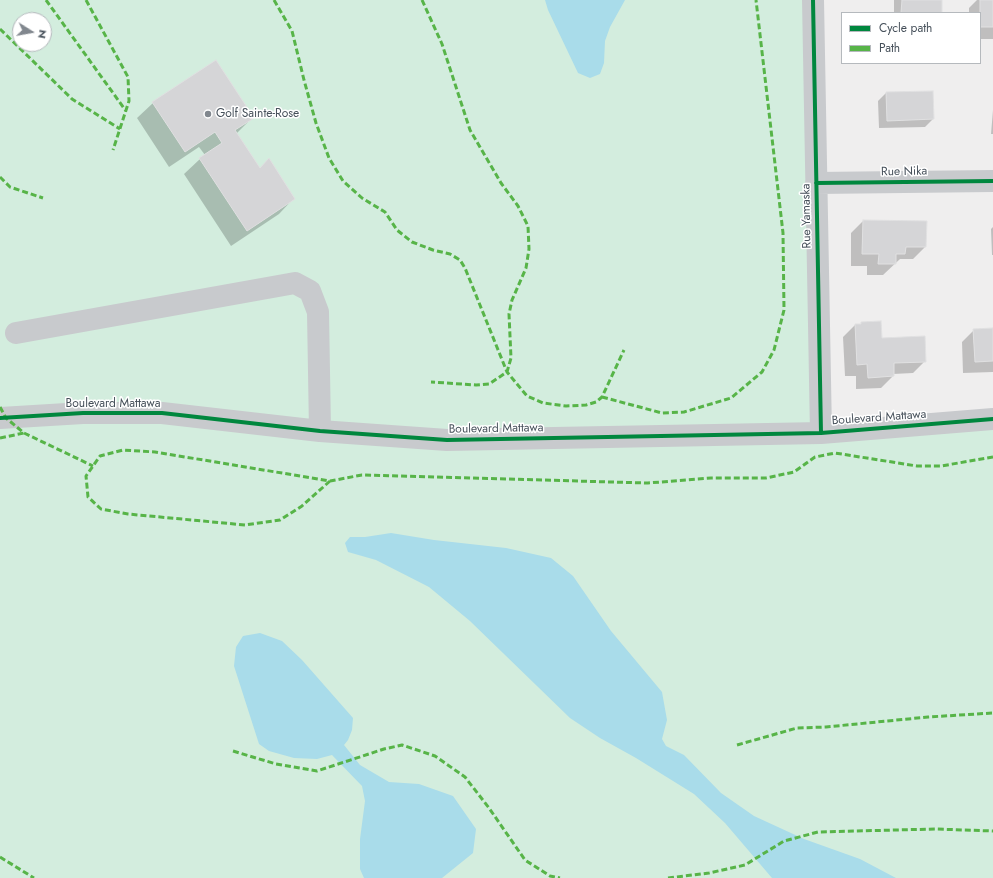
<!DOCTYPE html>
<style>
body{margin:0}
#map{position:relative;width:993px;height:878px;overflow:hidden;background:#efeeee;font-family:Jost,sans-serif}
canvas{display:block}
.legend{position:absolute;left:841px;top:12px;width:140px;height:52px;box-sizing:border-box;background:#fff;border:1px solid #b5b9bd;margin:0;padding:5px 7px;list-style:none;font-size:12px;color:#46505a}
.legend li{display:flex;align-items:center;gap:8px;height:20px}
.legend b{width:20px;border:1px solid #b5b9bd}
.north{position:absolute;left:12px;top:12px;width:40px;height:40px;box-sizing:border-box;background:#fff;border:1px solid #b5b9bd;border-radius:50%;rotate:101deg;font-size:11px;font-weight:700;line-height:16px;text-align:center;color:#46505a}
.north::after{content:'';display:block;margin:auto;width:14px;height:18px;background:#81878e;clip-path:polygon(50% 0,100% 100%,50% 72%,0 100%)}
</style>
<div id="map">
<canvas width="993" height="878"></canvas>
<ul class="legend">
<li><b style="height:5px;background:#00873e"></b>Cycle path</li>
<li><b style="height:5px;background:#57b448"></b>Path</li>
</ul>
<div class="north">N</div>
</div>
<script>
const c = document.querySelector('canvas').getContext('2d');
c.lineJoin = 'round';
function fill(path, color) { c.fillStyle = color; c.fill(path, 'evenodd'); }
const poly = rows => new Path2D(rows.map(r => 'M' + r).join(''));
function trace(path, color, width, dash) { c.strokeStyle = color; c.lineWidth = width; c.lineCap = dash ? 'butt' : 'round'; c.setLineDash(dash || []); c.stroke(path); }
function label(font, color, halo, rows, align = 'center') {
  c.font = font + ' Jost,sans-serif'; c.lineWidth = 3; c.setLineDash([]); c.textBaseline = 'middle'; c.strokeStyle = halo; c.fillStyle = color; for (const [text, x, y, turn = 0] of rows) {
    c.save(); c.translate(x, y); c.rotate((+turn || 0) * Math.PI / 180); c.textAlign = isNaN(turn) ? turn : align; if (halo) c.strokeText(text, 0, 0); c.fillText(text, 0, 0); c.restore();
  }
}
fill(poly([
 [0,0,813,0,821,432,993,419,993,878,0,878],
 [20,20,44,20,44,44,20,44]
]), '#d3edde');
fill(poly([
 [545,0,625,0,610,27,605,41,604,63,600,74,590,78,578,73,548,10],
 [391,533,434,540,506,548,551,558,573,576,611,631,662,692,667,720,662,739,666,746,684,755,721,793,754,816,804,839,860,859,896,878,772,878,725,823,694,794,636,758,600,738,570,718,470,621,429,587,376,560,348,552,345,543,350,537,365,537],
 [260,633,282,641,302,660,353,718,352,730,348,740,344,745,360,765,389,782,419,784,453,796,476,829,473,853,442,878,364,878,360,869,360,839,365,801,362,786,332,755,317,759,294,758,269,751,259,744,234,666,236,647,243,636]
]), '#a9dcea');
fill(poly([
 [894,0,941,0,941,13,894,13],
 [977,0,993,0,993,39,980,39,980,13,969,13,969,8],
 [886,93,933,119,925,127,879,128,878,101],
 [153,103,252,118,236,134,259,169,294,198,279,214,231,246,184,174,200,159,205,155,199,147,169,167,137,118],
 [993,110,993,134,991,134],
 [863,221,925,247,913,259,900,259,883,275,867,275,867,266,851,266,851,233],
 [993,227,993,255,992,255,991,229],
 [862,323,881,339,925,361,913,373,893,374,893,376,881,388,856,389,856,376,845,376,843,337,855,325,860,325],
 [993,329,993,372,963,373,962,342,974,330]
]), '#0003');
const building = poly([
 [902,0,942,0,942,13,901,13,902,0],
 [980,0,993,0,993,27,980,27,980,0],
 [216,60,254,118,235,130,260,168,269,158,295,199,247,231,199,158,222,143,215,132,185,152,152,102,216,60],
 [933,91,934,119,887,121,886,92,933,91],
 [863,220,927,221,926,247,906,247,905,254,896,254,896,264,878,264,879,254,862,254,863,220],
 [881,321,882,338,925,336,926,362,894,363,894,376,868,378,867,364,857,365,855,324,861,324,861,322,881,321],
 [993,328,993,361,975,362,973,329,993,328]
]);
fill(building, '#d5d5d7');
trace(building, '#e0e0e1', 1);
trace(poly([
 [813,0,821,433],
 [816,183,993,181],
 [16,333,295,283,310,291,318,312,320,431],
 [0,418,83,413,162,413,320,431,447,440,821,433,993,419]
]), '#c8cacd', 22);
trace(poly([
 [46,0,126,111],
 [86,0,128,77,129,101,113,150],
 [274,0,292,31,304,80,316,123,329,158,343,181,362,198,385,212,397,230,412,242,433,250,450,254,460,260,465,268,507,372,527,396,543,403,566,406,586,405,596,402,602,397,624,350],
 [422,0,442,44,470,130,501,183,518,206,528,226,529,249,526,268,512,300,509,314,511,358,507,372,489,384,476,385,431,382],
 [0,29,72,99,120,129],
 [0,177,10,187,43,198],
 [602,397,662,413,684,412,731,398,762,372,774,350,784,310,783,233,756,0],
 [0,407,6,418,24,433,93,466],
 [0,438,24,433],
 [330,481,302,506,280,520,245,525,128,514,101,509,88,497,86,476,100,456,123,450,155,452,330,481,362,475,648,483,711,478,766,478,794,472,815,457,835,453,917,466,941,466,993,457],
 [737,745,797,728,826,727,928,717,993,713],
 [233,751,276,764,317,771,384,749,402,745,435,756,465,777,489,808,525,860,550,876,560,878],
 [0,857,34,878],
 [668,878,709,873,745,865,784,841,818,832,935,829,993,831]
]), '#57b448', 3, [6, 3]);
trace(poly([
 [813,0,821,433],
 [816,183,993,181],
 [0,418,83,413,162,413,320,431,447,440,821,433,993,419]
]), '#00873e', 4);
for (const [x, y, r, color] of [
 [208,114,4,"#81878e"]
]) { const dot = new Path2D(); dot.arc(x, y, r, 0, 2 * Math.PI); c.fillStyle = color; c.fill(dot); trace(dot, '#fff', 1.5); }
label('12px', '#46505a', '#fff', [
 ["Golf Sainte-Rose",216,114]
], 'left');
label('12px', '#46505a', '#fff', [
 ["Rue Nika",904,172,-1],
 ["Rue Yamaska",807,216,-91],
 ["Boulevard Mattawa",113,404],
 ["Boulevard Mattawa",879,418,-4],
 ["Boulevard Mattawa",496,429,-1]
]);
</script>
